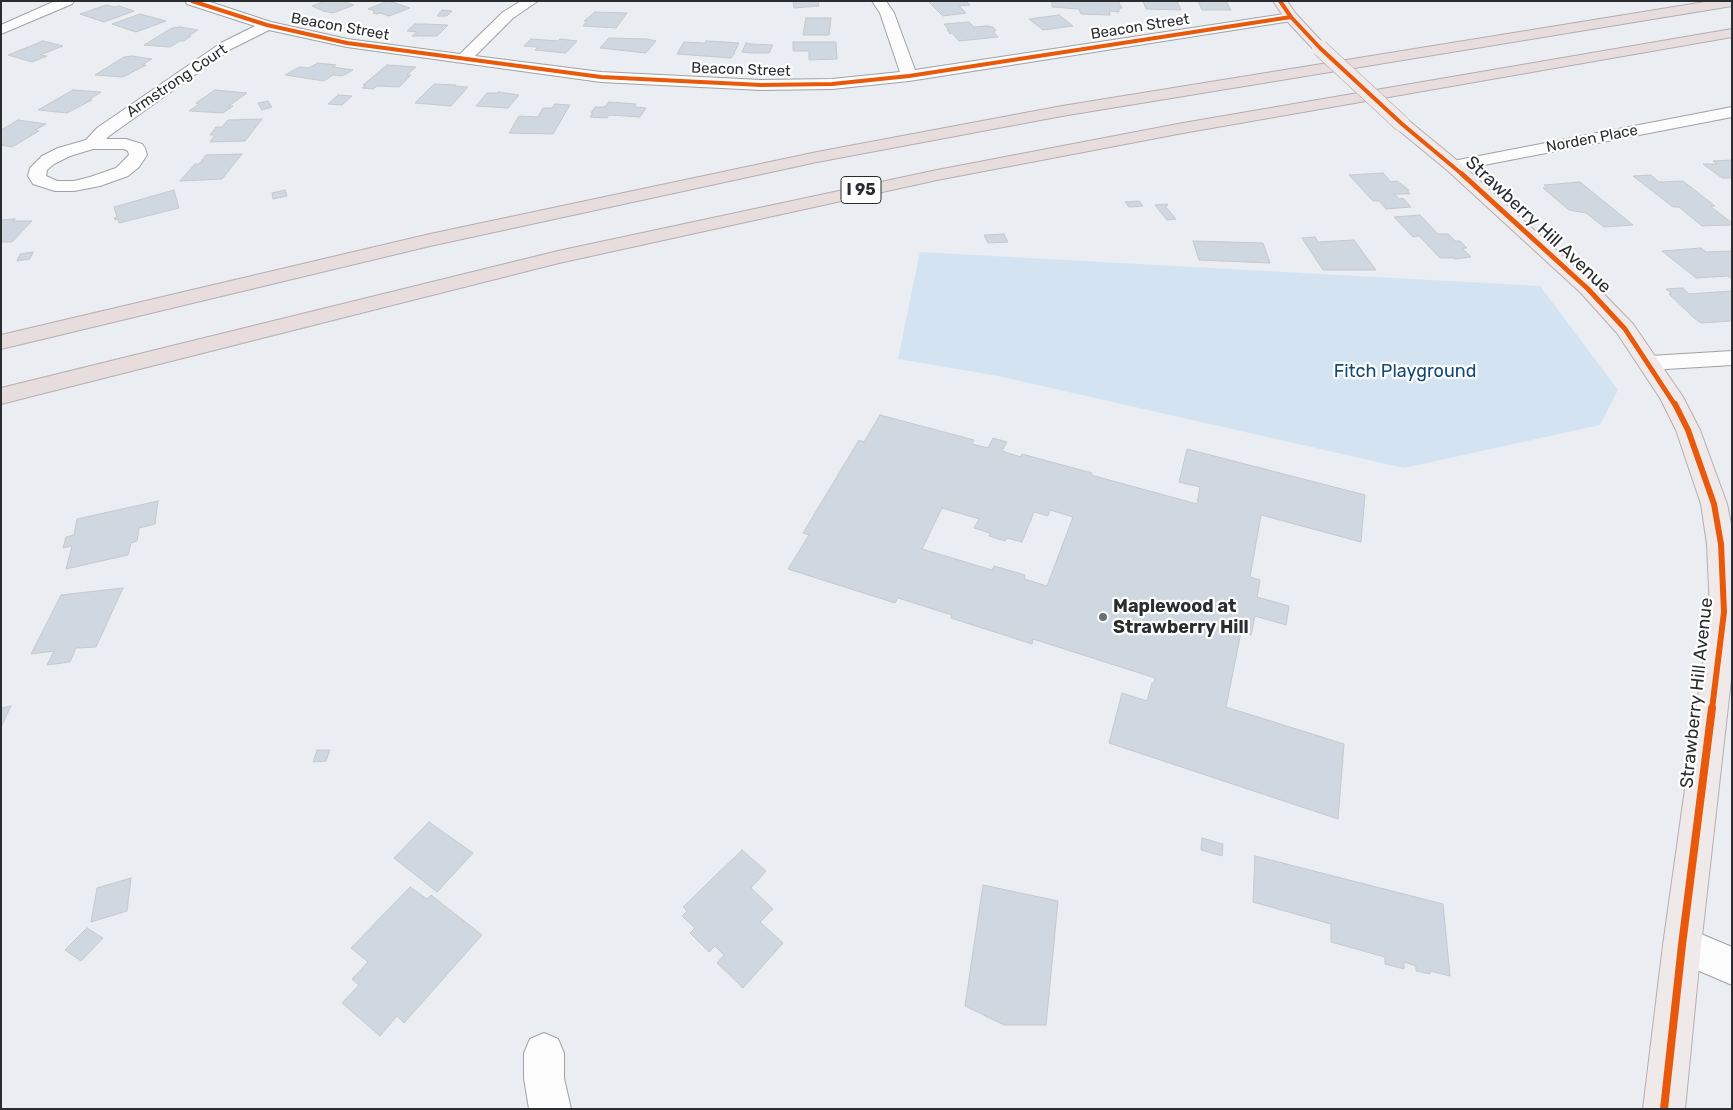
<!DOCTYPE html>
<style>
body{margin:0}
#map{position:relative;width:1733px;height:1110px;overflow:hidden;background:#eaedf1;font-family:Rubik,sans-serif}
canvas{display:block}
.frame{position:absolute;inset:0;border:2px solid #2a2d2f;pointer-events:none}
</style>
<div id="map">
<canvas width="1733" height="1110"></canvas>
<div class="frame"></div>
</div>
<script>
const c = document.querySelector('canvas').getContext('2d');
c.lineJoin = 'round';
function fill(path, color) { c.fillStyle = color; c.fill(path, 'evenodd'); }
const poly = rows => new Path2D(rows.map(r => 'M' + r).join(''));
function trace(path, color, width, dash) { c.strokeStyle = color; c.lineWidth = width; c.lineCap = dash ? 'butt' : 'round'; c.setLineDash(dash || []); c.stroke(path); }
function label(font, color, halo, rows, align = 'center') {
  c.font = font + ' Rubik,sans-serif'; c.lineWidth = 4.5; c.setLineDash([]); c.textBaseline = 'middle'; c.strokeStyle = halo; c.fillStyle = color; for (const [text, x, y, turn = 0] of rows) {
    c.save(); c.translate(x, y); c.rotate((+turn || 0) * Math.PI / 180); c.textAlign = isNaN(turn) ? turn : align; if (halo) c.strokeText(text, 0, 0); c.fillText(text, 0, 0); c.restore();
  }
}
fill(poly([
 [920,252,1540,286,1618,390,1600,425,1404,468,998,376,898,359]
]), '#d4e3f2');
const building = poly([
 [326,1,342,1,354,5,333,13,323,11,312,6,326,1],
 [388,1,389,1,410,8,389,16,380,13,377,14,373,13,375,11,368,9,388,1],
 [793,1,818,1,819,6,794,8,793,1],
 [928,1,966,1,970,5,959,6,966,13,943,16,928,1],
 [1052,1,1118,1,1122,8,1119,8,1119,12,1109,11,1110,15,1081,14,1079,9,1052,7,1052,1],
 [1143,1,1177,1,1181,10,1146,9,1143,1],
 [1198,1,1226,1,1231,10,1202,10,1198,1],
 [106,5,115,7,119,6,134,11,104,22,80,14,106,5],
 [442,10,452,11,447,16,437,16,442,10],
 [595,12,627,13,616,28,583,26,587,21,584,21,595,12],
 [140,14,166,21,136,32,112,24,140,14],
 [1059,15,1073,26,1043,30,1029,19,1059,15],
 [806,18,831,18,829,35,803,35,806,18],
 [969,22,974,27,987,26,993,27,996,31,993,31,998,37,959,41,952,33,950,34,947,30,949,30,944,24,969,22],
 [415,24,425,24,448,25,437,36,412,36,417,32,407,31,415,24],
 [180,27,198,30,188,36,191,36,184,41,180,41,170,47,144,45,172,28,180,27],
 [609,38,647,39,656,41,646,53,600,48,609,38],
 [531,39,558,41,560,39,577,41,566,53,535,50,538,47,524,46,531,39],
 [43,41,63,46,40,55,47,56,32,62,8,55,43,41],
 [706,41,725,42,739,43,734,53,735,53,731,58,677,54,684,42,705,43,706,41],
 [793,42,836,42,837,59,809,60,809,51,793,51,793,42],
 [746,43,751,44,773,45,769,53,752,53,742,52,746,43],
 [132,56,152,59,142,65,146,65,123,77,95,75,124,57,132,56],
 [318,63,336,65,333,67,353,70,342,76,333,75,324,81,285,75,299,67,308,68,318,63],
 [387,65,416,67,407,75,411,75,399,87,377,86,373,89,362,88,366,85,363,85,387,65],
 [434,84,456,85,455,86,468,87,451,106,415,103,434,84],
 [73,90,101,92,89,100,92,100,67,113,38,110,73,90],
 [215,90,247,93,229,106,233,106,223,113,189,111,199,104,196,103,215,90],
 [499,92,519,95,508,108,476,106,487,93,497,93,499,92],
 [338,95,352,96,342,105,328,104,338,95],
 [268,101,272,107,262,110,258,103,268,101],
 [609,102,636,104,634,107,646,108,640,117,609,115,607,118,590,117,593,113,591,113,595,107,605,107,609,102],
 [555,104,570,105,553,134,509,133,519,116,538,117,543,108,552,108,555,104],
 [262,119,245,141,210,142,215,135,210,135,216,127,222,127,228,120,262,119],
 [18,120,46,124,35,130,39,131,12,147,1,145,1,130,18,120],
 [242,154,222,179,180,181,195,164,199,164,206,155,242,154],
 [1732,160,1732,178,1722,178,1703,164,1717,164,1713,161,1732,160],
 [1383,173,1391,182,1397,181,1409,190,1407,190,1410,194,1395,194,1399,199,1403,198,1411,207,1386,209,1379,201,1373,201,1349,175,1383,173],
 [1651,175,1659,182,1683,181,1715,206,1710,206,1732,223,1732,225,1702,226,1679,207,1673,207,1633,176,1651,175],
 [1580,182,1633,225,1604,227,1586,213,1569,210,1543,188,1548,188,1544,185,1580,182],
 [174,190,179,208,119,223,118,219,115,220,114,218,117,217,114,207,174,190],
 [285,190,287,196,273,199,272,193,285,190],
 [1139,201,1143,206,1129,207,1125,202,1139,201],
 [1167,204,1168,205,1165,206,1176,219,1167,220,1155,205,1167,204],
 [1420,215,1438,234,1448,234,1455,241,1460,241,1467,248,1462,248,1471,257,1455,259,1454,258,1440,258,1419,236,1413,237,1394,217,1420,215],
 [15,219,13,221,32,221,12,242,1,242,1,220,15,219],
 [1004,234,1008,242,988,243,984,235,1004,234],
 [1315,237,1318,242,1354,240,1376,270,1323,270,1302,238,1315,237],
 [1193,241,1263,243,1270,263,1199,260,1193,241],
 [1701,248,1706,252,1732,251,1732,279,1728,276,1696,278,1662,251,1701,248],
 [33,252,30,259,17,261,20,254,33,252],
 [1683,288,1689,294,1732,291,1732,321,1701,323,1694,318,1669,294,1672,294,1666,289,1683,288],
 [880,415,974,440,972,444,988,448,993,438,1007,442,1002,451,1021,457,1022,454,1092,473,1091,475,1197,504,1200,487,1179,482,1187,449,1365,495,1361,542,1261,515,1250,577,1260,580,1257,597,1289,606,1286,625,1255,616,1251,635,1241,632,1226,707,1344,744,1338,819,1109,743,1122,693,1147,701,1152,683,1154,683,1155,678,1033,639,1032,644,951,618,952,615,898,598,895,603,788,569,809,535,803,533,859,440,864,442,880,415],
 [942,508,979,519,974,528,990,533,989,536,1005,541,1007,538,1022,542,1034,512,1048,516,1050,510,1073,517,1047,586,1024,579,1025,575,994,566,992,570,922,549,942,508],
 [158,501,155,524,139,528,137,541,131,543,128,555,66,569,72,546,63,548,66,537,74,535,77,519,158,501],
 [123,588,96,647,76,648,70,662,47,665,54,651,31,654,61,595,123,588],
 [11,706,1,727,1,708,11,706],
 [317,750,330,750,326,761,313,762,317,750],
 [429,822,473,853,437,892,394,858,429,822],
 [1202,838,1223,844,1222,856,1201,850,1202,838],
 [742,850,766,871,751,888,773,909,760,922,783,943,743,988,717,963,724,955,715,946,709,952,690,933,695,928,682,916,687,911,683,907,742,850],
 [1255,856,1443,904,1450,976,1430,971,1430,974,1416,971,1416,966,1404,962,1404,969,1385,964,1385,957,1331,942,1331,924,1253,902,1255,856],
 [131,878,127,911,91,922,97,888,131,878],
 [983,885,1058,901,1046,1025,1004,1025,965,1006,983,885],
 [410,887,427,899,431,895,482,935,404,1023,397,1016,380,1036,342,1003,359,985,352,979,368,962,351,948,410,887],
 [87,928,103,938,81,961,65,950,87,928]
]);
fill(building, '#cfd7e0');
trace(building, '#c6c9cc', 1);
const minor = poly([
 [55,1,74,1,72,4,1,34,1,25,55,1],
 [185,1,207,1,271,22,347,39,460,54,503,12,521,1,538,1,513,18,475,56,601,72,761,80,832,79,900,72,880,13,872,1,886,1,894,13,915,70,1291,13,1298,17,1291,21,909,81,832,89,761,90,601,82,347,47,269,30,231,49,109,136,106,139,126,139,142,144,145,148,147,155,139,167,128,176,100,186,74,191,55,191,33,184,28,176,30,168,42,156,58,148,86,140,97,128,221,43,255,26,187,4,185,1],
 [93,149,124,149,128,151,129,155,116,168,90,177,74,181,57,181,46,176,47,170,54,164,70,156,93,149],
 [1732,107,1732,117,1453,171,1447,170,1444,166,1447,162,1453,161,1732,107],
 [1732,351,1732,365,1650,370,1642,368,1639,363,1642,358,1650,356,1732,351],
 [1682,926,1732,947,1732,985,1669,958,1663,945,1669,932,1682,926],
 [544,1033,558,1039,564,1053,564,1078,571,1109,529,1109,524,1078,524,1053,530,1039,544,1033]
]);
const major = poly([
 [1273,1,1287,1,1296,14,1325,45,1327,48,1325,51,1315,51,1286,20,1273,1],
 [1402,119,1408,120,1459,162,1595,285,1633,324,1683,397,1700,430,1727,504,1732,529,1732,671,1701,945,1685,1109,1643,1109,1663,945,1710,612,1707,544,1701,504,1676,430,1660,398,1617,333,1581,293,1447,170,1396,128,1394,124,1396,120,1402,119]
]);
const highway = poly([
 [1711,1,1732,1,1732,6,1062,116,817,162,430,246,1,349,1,335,430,234,817,152,1062,106,1711,1],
 [1732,29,1732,37,1183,133,937,180,559,263,1,404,1,388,558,251,937,170,1183,123,1732,29]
]);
trace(minor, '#a0a2a5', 2);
trace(major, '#b7adb0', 2);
trace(highway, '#b7adb0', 2);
fill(minor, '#fcfcfd');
fill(major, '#f0e9ea');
fill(highway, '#e7dddd');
const majorBridge = poly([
 [1320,48,1402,124]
]);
trace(majorBridge, '#b7adb0', 17, []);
trace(majorBridge, '#f0e9ea', 16);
trace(poly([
 [192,1,267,25,347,43,601,77,761,85,832,84,909,76,1291,17],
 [1280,1,1291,17,1320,48,1402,124,1463,175]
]), '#e8590c', 4);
trace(poly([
 [1462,174,1588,289,1625,329,1675,405]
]), '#e8590c', 5);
trace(poly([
 [1675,404,1688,430,1714,504,1721,544,1724,612,1712,709]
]), '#e8590c', 6);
trace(poly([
 [1664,1109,1682,945,1712,708]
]), '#e8590c', 8);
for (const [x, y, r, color] of [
 [1103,617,5,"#6d7073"]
]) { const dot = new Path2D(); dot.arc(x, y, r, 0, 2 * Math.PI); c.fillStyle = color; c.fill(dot); trace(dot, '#fff', 2); }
label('15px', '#2a2d2f', '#fff', [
 ["Beacon Street",340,27,10],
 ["Beacon Street",1140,27,-9],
 ["Beacon Street",741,70,2],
 ["Armstrong Court",177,81,-34],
 ["Norden Place",1592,139,-11]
]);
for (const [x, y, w] of [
 [861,190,40]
]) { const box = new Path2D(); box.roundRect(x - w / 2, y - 13.5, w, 27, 4); c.fillStyle = '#fff'; c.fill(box); trace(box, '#2a2d2f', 1); }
label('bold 16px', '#2a2d2f', null, [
 ["I 95",861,190]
]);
label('18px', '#2a2d2f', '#fff', [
 ["Strawberry Hill Avenue",1538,225,43],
 ["Strawberry Hill Avenue",1697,693,-84]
]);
label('18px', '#114876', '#fff', [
 ["Fitch Playground",1405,372]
]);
label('bold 18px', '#2a2d2f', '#fff', [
 ["Maplewood at",1113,607],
 ["Strawberry Hill",1113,628]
], 'left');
</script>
